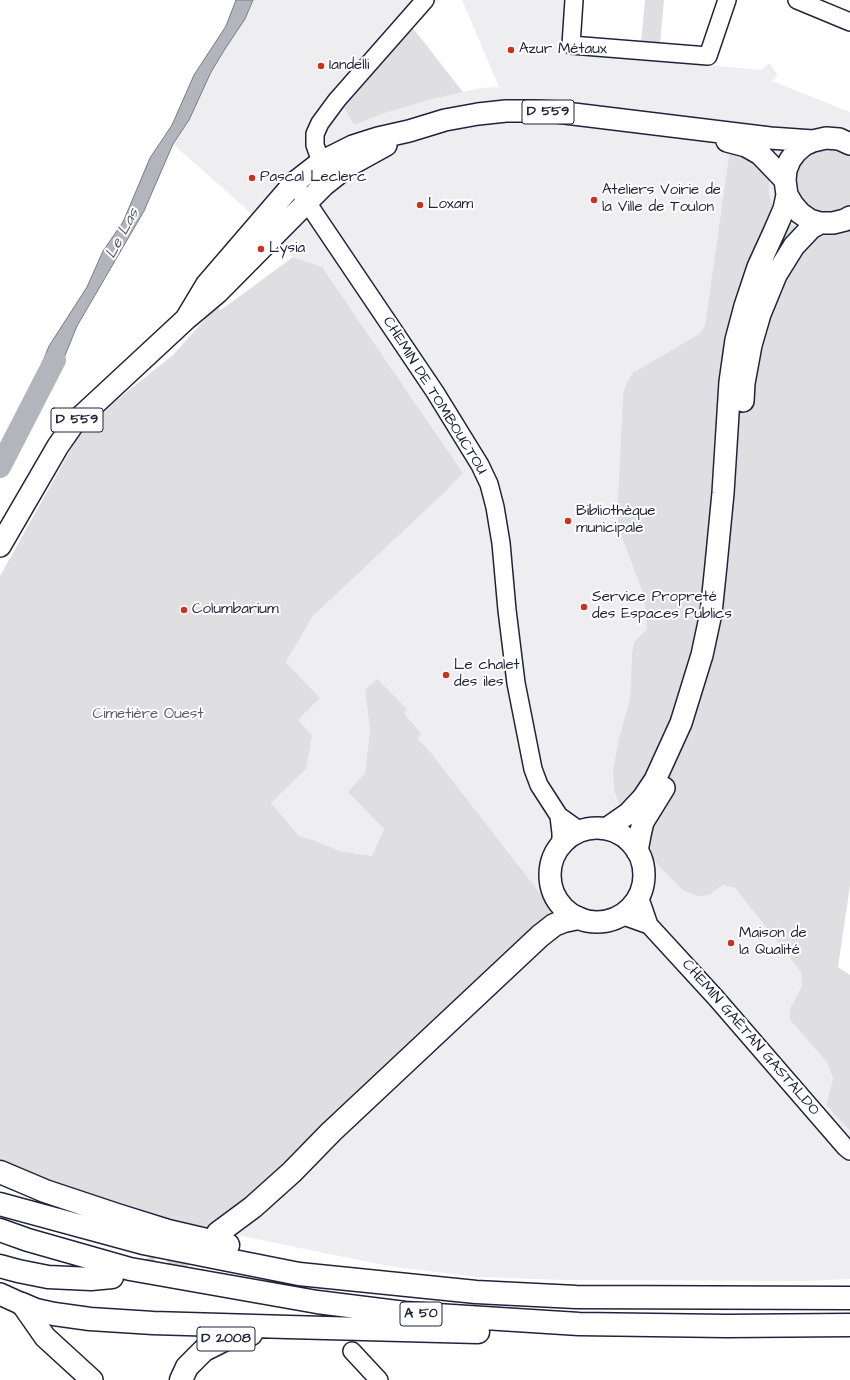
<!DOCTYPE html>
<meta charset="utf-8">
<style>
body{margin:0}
canvas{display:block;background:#fff}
</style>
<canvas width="850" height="1380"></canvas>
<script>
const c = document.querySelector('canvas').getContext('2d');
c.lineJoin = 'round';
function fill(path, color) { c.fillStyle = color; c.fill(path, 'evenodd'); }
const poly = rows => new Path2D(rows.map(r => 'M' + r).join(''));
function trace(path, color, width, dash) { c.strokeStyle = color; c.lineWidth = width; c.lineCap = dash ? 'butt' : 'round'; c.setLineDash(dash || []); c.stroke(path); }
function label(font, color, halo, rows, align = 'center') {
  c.font = font + ' "Architects Daughter",sans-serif'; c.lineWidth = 4; c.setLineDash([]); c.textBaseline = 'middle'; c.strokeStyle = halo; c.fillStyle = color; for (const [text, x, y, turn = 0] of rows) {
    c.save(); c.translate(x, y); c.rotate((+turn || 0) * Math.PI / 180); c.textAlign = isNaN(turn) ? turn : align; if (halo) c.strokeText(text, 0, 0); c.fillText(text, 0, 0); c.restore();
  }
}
fill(poly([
 [253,0,440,0,427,7,409,23,354,125,385,113,433,99,480,88,499,87,462,0,568,0,564,52,762,70,769,63,778,75,772,81,850,112,850,227,834,234,817,235,796,227,775,212,769,194,769,174,729,155,705,325,699,334,623,393,617,517,619,530,644,596,647,629,634,642,632,651,630,699,619,738,613,769,709,895,723,885,735,888,801,972,802,986,791,1009,790,1020,827,1062,833,1079,826,1105,850,1131,850,1139,839,1150,850,1163,850,1279,806,1281,565,1280,477,1277,395,1267,324,1253,228,1233,560,929,572,926,553,910,428,749,418,739,422,734,415,725,404,713,365,690,370,730,365,773,349,792,384,829,372,856,340,851,313,840,299,836,271,803,306,769,298,720,320,698,286,662,313,616,445,492,463,473,322,267,293,257,244,207,173,144,189,120,211,72,225,49,238,30,248,14]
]), '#eeeef1');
fill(poly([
 [645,0,664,0,660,45,641,43],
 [409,23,463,92,433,99,385,113,354,125,342,103],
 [828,147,840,149,850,156,850,206,845,210,835,214,813,212,797,196,794,173,806,154],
 [734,149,741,151,769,174,769,194,775,212,796,227,818,235,834,234,850,227,850,886,838,967,850,975,850,1131,826,1105,833,1079,827,1062,790,1020,790,1009,802,986,801,972,735,888,723,885,709,895,697,896,683,890,658,865,621,809,614,790,613,769,619,738,630,699,632,652,634,642,647,629,644,596,619,530,617,517,623,393,628,380,633,373,699,334,705,325,729,155],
 [293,257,322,267,463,473,445,492,313,616,286,662,320,698,298,720,312,736,306,769,271,803,299,836,313,840,340,851,372,856,384,829,348,792,365,773,370,730,365,690,377,679,407,709,404,713,422,734,418,739,428,749,553,910,282,1167,211,1228,155,1217,30,1174,0,1160,0,576,76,440,95,417,173,355,217,306,221,310]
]), '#dfdfe2');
const water = poly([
 [236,0,253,0,245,19,225,49,211,72,189,120,173,144,144,211,77,326,64,358,48,390,34,383,49,346,87,287,103,251,123,222,150,158,172,125,194,75,226,26,236,0],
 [32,395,43,401,23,440,0,478,0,458,8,439,19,422,32,395]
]);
fill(water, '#b4b4bc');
trace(water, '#7a7a88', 1);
trace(poly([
 [0,467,55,360]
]), '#b4b4bc', 22);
trace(poly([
 [136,1272,150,1269,174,1261,200,1246]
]), '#d3d3d8', 22, [22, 11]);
const minor = poly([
 [574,0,571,45,708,56,727,0],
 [797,0,850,22],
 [331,170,325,168,321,162,315,145,315,134,320,123,337,100,425,0],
 [294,183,435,392,480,465,489,484,495,507,501,543,507,610,516,683,533,769,539,785,559,816,580,831],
 [559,816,561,833,561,845],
 [639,896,649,925,716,998,845,1147,850,1151],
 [621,915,649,925],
 [352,1351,379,1380]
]);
const major = poly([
 [727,141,746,146,760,154,785,180],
 [850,144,839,139,826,138,813,141,804,145,796,152,790,160,786,170,785,180,787,195,793,205,800,213,810,220,820,223,833,223,845,220,850,217],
 [186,319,207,284,294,183,321,162,353,146,378,138,409,131,445,120,478,114,506,111,533,111,557,112,770,138,813,141],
 [743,401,744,383,751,345,760,314,776,275,794,246,811,228,820,223],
 [0,546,58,446,74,423,186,319,217,293,324,185,348,166,386,145],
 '550 875a47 47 0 1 1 94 0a47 47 0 1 1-94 0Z',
 [606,829,629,813,643,798,655,780,681,723,702,655,711,613,716,565,723,493,730,382,736,340,745,306,758,267,774,232,784,209,787,195],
 [637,851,640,835,643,822,664,788],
 [0,1294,22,1304,45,1337,92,1380]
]);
const highway = poly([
 [0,1172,45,1191,117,1215,168,1231,228,1245],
 [0,1204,143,1243,299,1274,476,1292,576,1297,850,1298],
 [0,1230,28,1240,130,1269,317,1302,405,1313,579,1324,726,1326,850,1325],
 [218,1233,253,1207,292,1172,331,1132,540,936,554,925,564,921,578,918],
 [0,1266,18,1271,48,1277,91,1279,112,1277],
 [22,1304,36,1310,54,1314,90,1319,153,1323,288,1327,478,1332],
 [181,1380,187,1367,204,1350,230,1337,251,1334]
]);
trace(minor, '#22223b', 20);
trace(major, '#22223b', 24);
trace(highway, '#22223b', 25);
trace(minor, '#fff', 17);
trace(major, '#fff', 21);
trace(highway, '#fff', 22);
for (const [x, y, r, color] of [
 [511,50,4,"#c8321e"],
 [321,66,4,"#c8321e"],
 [252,178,4,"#c8321e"],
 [594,200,4,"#c8321e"],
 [420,205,4,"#c8321e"],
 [261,249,4,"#c8321e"],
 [568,521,4,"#c8321e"],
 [584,607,4,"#c8321e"],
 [184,610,4,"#c8321e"],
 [446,675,4,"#c8321e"],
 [731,943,4,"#c8321e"]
]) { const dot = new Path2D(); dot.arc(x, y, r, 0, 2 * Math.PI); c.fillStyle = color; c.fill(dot); trace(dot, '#fff', 1.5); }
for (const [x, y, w] of [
 [548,112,52],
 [77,420,52],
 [421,1314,42],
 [226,1339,58]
]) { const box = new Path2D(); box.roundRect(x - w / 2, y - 12, w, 24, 3); c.fillStyle = '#fff'; c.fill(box); trace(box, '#22223b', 1); }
label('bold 14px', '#22223b', null, [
 ["D 559",548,112],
 ["D 559",77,420],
 ["A 50",421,1314],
 ["D 2008",226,1339]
]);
label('15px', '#22223b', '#fff', [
 ["Azur Métaux",519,50],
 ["Iandelli",329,66],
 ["Pascal Leclerc",260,178],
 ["Ateliers Voirie de",602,191],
 ["la Ville de Toulon",602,208],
 ["Loxam",428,205],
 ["Lysia",269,249],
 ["Bibliothèque",576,512],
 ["municipale",576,529],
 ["Service Propreté",592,598],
 ["des Espaces Publics",592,615],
 ["Columbarium",192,610],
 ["Le chalet",454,666],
 ["des iles",454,683],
 ["Maison de",739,934],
 ["la Qualité",739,951]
], 'left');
label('15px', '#22223b', '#fff', [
 ["CHEMIN DE TOMBOUCTOU",434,396,58],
 ["CHEMIN GAËTAN GASTALDO",750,1038,49]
]);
label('15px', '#5b5b6d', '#fff', [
 ["Cimetière Ouest",148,715]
]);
label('italic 16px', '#5c5c6f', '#fff', [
 ["Le Las",123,234,-62]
]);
</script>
